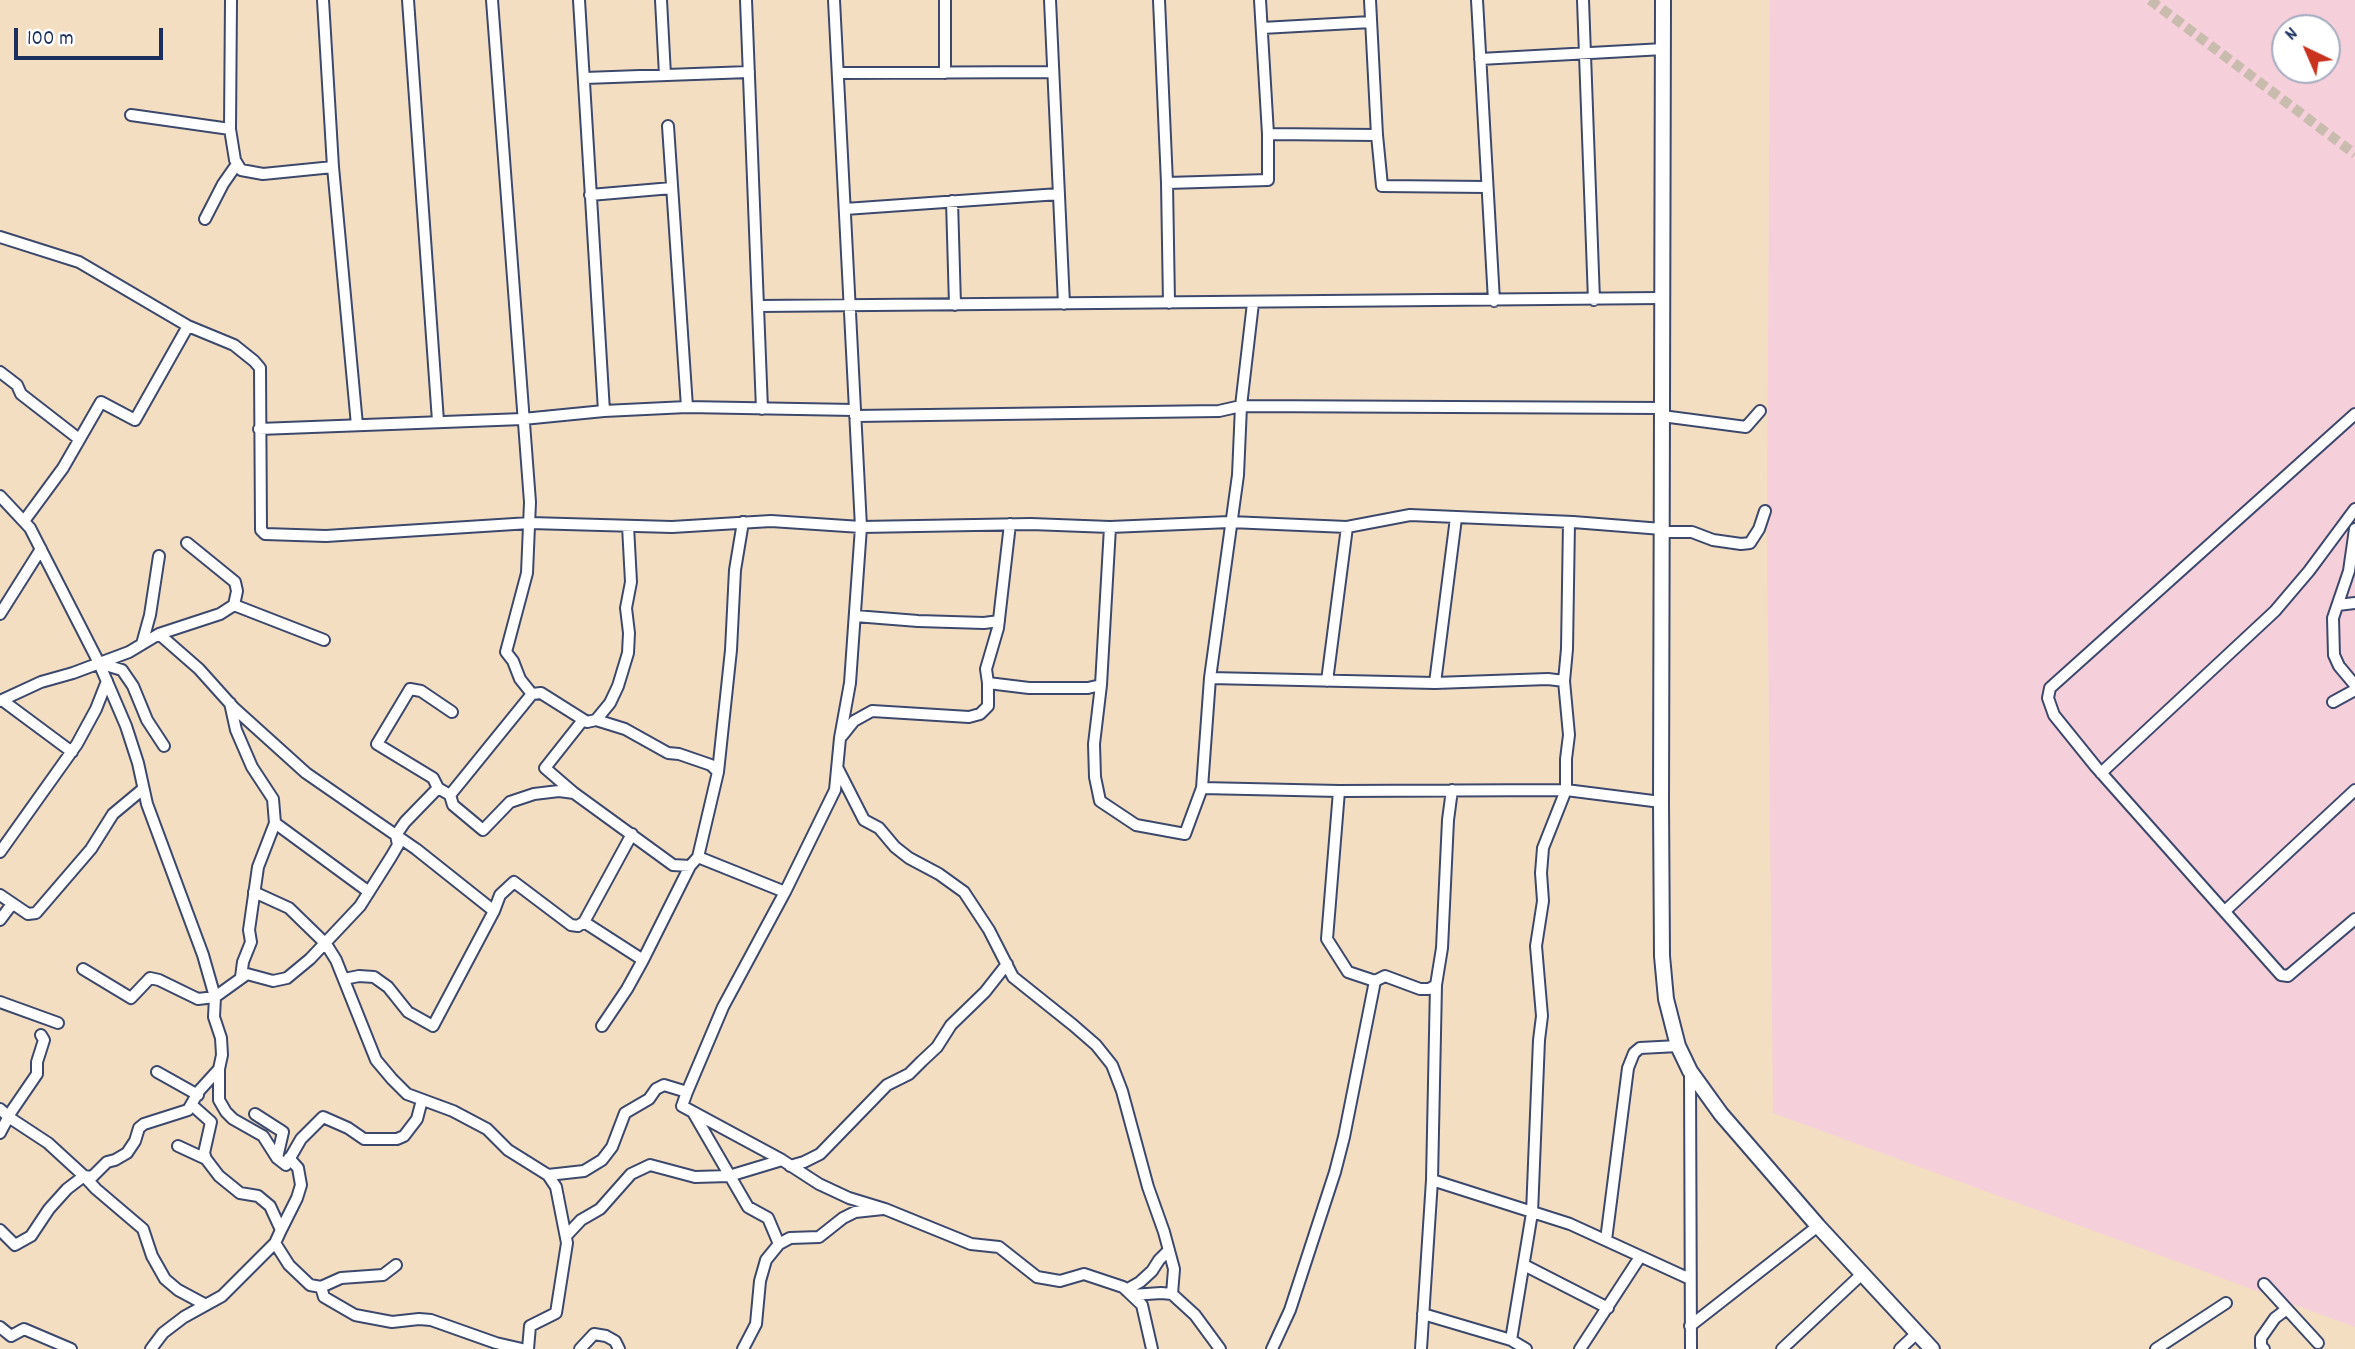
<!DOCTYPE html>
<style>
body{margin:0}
#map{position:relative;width:2355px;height:1349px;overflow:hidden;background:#f4dec2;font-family:Dekko,sans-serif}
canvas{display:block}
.north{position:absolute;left:2271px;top:14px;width:70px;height:70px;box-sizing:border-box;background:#fff;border:2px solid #a4acbf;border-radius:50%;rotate:316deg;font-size:19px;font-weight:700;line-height:28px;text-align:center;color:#1b2f5e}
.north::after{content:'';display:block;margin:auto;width:24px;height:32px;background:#c8321e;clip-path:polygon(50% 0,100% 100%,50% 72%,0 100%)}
.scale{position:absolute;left:14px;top:28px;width:149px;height:32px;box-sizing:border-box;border:4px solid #1b2f5e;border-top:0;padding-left:9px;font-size:21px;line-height:24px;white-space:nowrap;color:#1b2f5e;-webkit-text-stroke:5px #fff;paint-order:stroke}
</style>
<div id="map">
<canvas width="2355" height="1349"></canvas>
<div class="north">N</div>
<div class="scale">100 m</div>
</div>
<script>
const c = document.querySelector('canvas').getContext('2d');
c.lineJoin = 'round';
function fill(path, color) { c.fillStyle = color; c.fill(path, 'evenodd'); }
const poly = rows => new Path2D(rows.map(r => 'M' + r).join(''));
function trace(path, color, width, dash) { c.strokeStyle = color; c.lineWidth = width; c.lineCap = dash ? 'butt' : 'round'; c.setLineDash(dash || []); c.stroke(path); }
fill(poly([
 [1770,0,2355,0,2355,1327,1773,1113,1767,534],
 [2285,28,2327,28,2327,70,2285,70]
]), '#f5cfd9');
trace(poly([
 [2150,0,2355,154]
]), '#c9bbae', 10, [10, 5]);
const minor = poly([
 [231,0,230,129,235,160,241,170,263,174,333,167],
 [323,0,333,167,357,425],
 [408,0,438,421],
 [579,0,604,411],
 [661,0,665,75],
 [746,0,762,409],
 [945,0,945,73],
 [1050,0,1064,304],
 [1159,0,1167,183,1169,303],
 [1260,0,1268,134],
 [1370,0,1377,135,1382,186,1487,187],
 [1477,0,1494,301],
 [1583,0,1594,300],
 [1262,28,1371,22],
 [1480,59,1664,49],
 [839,73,1053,72],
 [585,78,749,72],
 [131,115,230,129],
 [668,126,687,407],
 [1167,183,1268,180,1268,134,1377,135],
 [590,195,672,188],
 [952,201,955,305],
 [845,209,1059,194],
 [205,219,223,184,237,164],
 [0,237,79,262,188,326,234,345,254,361,260,368,261,530,265,534,326,536,530,523,672,527,771,521,861,527,1031,524,1110,527,1230,522,1347,527,1410,515,1573,522,1662,529],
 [759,306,1662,298],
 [0,372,17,385,21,394,79,439],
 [2355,414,2050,688,2048,698,2054,715,2096,767,2281,975,2288,976,2355,919],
 [855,416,1219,411,1241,406,1662,408],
 [1662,416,1746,427,1760,411],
 [259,429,523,419,604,411,687,407,854,410],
 [0,496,30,528,99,663,126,726,138,763,147,804,203,955,215,997,214,1017,221,1038,222,1055,219,1069,199,1091,188,1110,144,1124,139,1128,135,1141,127,1153,115,1160,107,1162,92,1177,84,1176,48,1143,10,1118,0,1109],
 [24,521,63,468,101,402,135,420,188,326],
 [743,522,735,570,731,650,718,772,698,857,785,892],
 [1110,527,1101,685,1094,744,1095,777,1100,801,1136,825,1185,834,1202,788,1339,791,1566,790,1661,802],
 [2355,529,2349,571,2333,618,2334,655,2339,666,2355,685],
 [1662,532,1692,532,1713,540,1741,544,1750,543,1759,529,1765,511],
 [187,543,235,582,237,591,234,605],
 [2338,605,2355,603],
 [0,614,41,549],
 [855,616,918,621,984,623,999,621],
 [159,634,199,669,234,708,306,773,416,849,494,911,433,1026,408,1012,388,987,374,977,359,976,344,979],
 [142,644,150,615,159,556],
 [99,663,122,670,133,686,147,720,164,746],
 [1210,678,1435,683,1548,679,1564,681],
 [1327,681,1347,527],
 [988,683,1029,688,1088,688,1101,685],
 [1435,683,1456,518],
 [532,694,541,693,587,722,596,720,610,703,618,686,628,653,629,633,626,608,631,582,628,526],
 [2,700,72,752],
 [0,701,41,682,73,673,129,652,159,634,220,614,234,605,324,640],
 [2333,702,2355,690],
 [230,703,236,730,252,767,273,799,275,823,258,867,249,930,251,942,243,962,241,977],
 [583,720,545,768,574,793,673,865,690,866,698,857],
 [596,720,625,729,668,753,679,754,711,765,718,772],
 [842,736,854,721,872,711,969,717,980,714,988,706,988,683,986,669,998,628,1010,524],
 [838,769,864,820,879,828,895,847,909,858,939,874,964,892,989,930,1013,977,1073,1025,1096,1045,1112,1065,1122,1091,1148,1187,1164,1232,1174,1269,1172,1294,1195,1315,1220,1349],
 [2101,773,2275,611,2309,571,2355,509],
 [438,788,433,778,377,744,410,689,421,691,452,712],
 [1202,788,1210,678,1238,475,1241,406,1253,303],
 [1339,791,1327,939,1348,972,1375,981,1385,976,1420,989,1429,989,1436,985,1442,948,1448,820,1452,790],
 [450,795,453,805,483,830,510,802,534,794,559,791,574,793],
 [275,823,369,892],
 [0,852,77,744,96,709,107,681],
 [254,892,289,908,326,944,336,960,376,1060,392,1079,407,1094,453,1111,487,1129,508,1150,548,1175,584,1171,602,1160,612,1147,625,1113,649,1099,656,1089,664,1085,687,1092,682,1106,782,1160,819,1184,849,1198,885,1209,971,1244,999,1247,1037,1277,1060,1281,1084,1274,1123,1287,1142,1305,1152,1349],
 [0,895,28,914,36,913,91,849,113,814,143,789],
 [494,911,500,895,514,882,571,925,578,926,584,922,632,834],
 [2225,911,2355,790],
 [0,920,12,904],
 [584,922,643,960,690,866],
 [83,969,131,998,150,978,159,980,198,999,215,997,247,974,273,981,287,978,310,959,360,906,391,857,398,845,396,835,405,822,438,788,450,795,532,694,520,679,513,661,506,652,527,573,530,502,492,0],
 [0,1002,58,1023],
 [602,1026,627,989,643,960],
 [219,1069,219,1100,226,1112,233,1119,263,1136,277,1158,286,1165,301,1139,323,1117,348,1128,364,1139,397,1139,404,1136,417,1119,422,1100],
 [1690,1071,1691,1349],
 [157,1072,198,1095],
 [687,1092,723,1007,785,892,835,790,840,738,850,683,861,527,834,0],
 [255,1114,283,1132,277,1158],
 [694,1114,748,1207,768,1218,779,1244],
 [0,1133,11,1112,37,1074,37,1062,44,1040,41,1035],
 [178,1146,206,1159],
 [790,1166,804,1162,820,1154,887,1085,909,1074,922,1061,937,1047,951,1025,985,992,1007,964],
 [1432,1180,1570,1224,1690,1279],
 [0,1230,15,1245,31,1236,49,1209,67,1189,84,1176,96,1189,143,1229,152,1256,165,1279,178,1290,206,1305],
 [281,1230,297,1198,301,1185,298,1168,289,1158],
 [566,1236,581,1220,600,1209,631,1174,650,1165,695,1177,729,1176,782,1160],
 [1606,1240,1628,1068,1634,1053,1640,1048,1678,1046],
 [275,1243,289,1265,310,1285,321,1287,341,1278,383,1275,396,1265],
 [1524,1265,1608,1308],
 [2264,1284,2318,1343],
 [321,1287,324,1297,355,1315,392,1322,419,1319,431,1320,496,1343,522,1349],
 [1126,1290,1140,1282,1152,1271,1159,1260,1169,1250],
 [1132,1295,1161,1293,1172,1294],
 [1423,1314,1511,1340,1526,1349],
 [1690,1326,1818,1226],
 [0,1327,11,1336,24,1329,71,1349],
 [1511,1340,1532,1213,1539,1040,1542,1016,1536,946,1543,901,1541,873,1543,848,1566,790,1566,759,1569,735,1564,681,1567,649,1569,522],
 [151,1349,163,1333,184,1317,222,1296,275,1243,281,1230,270,1206,258,1196,240,1193,219,1176,206,1159,204,1153,211,1122,193,1106],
 [528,1349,530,1326,556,1313,567,1243,556,1187,548,1175],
 [580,1349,594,1334,606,1336,615,1341,619,1349],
 [743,1349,756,1324,760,1281,766,1260,779,1244,790,1238,819,1237,843,1218,855,1212,883,1209],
 [1272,1349,1290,1310,1335,1172,1344,1137,1375,981],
 [1421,1349,1432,1180,1436,985],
 [1580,1349,1640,1257],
 [1782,1349,1862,1274],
 [1900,1349,1916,1334],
 [2156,1349,2226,1303],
 [2264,1349,2261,1346,2261,1338,2275,1318,2287,1309]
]);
const tertiary = poly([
 [1663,0,1661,802,1662,956,1666,999,1678,1046,1690,1071,1721,1114,1818,1226,1932,1349]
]);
trace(minor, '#3c496d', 14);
trace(tertiary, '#3c496d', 18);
trace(minor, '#fff', 10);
trace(tertiary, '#fff', 14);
</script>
